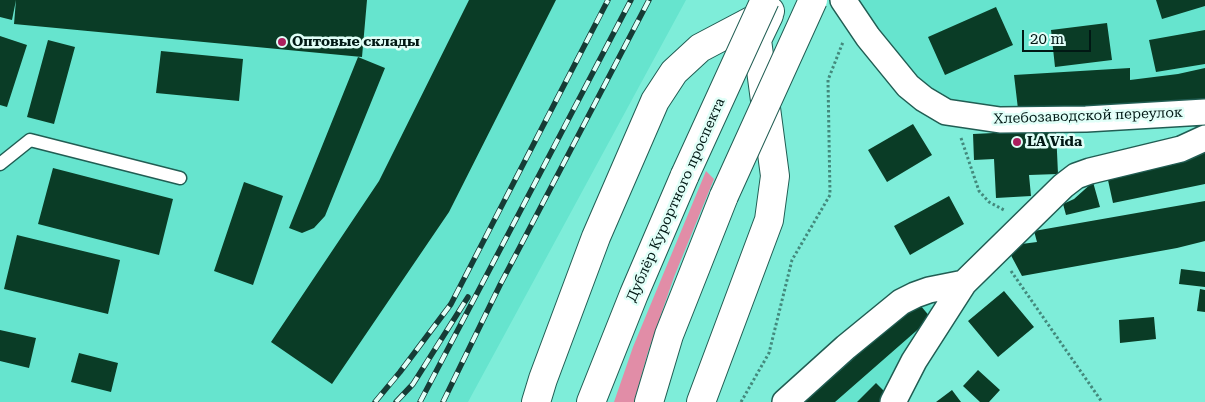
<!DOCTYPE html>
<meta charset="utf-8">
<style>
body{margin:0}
#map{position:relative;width:1205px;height:402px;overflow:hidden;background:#7eedd9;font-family:"Roboto Serif",serif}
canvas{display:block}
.scale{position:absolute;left:1022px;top:30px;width:69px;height:22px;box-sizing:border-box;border:2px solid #011814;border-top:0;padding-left:6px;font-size:15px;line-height:18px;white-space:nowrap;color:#011814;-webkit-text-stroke:4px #e1fff8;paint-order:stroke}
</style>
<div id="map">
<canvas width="1205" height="402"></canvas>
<div class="scale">20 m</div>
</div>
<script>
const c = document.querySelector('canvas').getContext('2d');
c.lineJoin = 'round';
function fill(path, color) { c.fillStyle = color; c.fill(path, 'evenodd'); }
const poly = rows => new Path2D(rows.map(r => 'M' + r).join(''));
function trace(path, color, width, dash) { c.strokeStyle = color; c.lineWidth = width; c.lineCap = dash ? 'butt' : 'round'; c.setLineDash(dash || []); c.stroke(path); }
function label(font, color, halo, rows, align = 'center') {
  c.font = font + ' "Roboto Serif",serif'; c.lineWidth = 5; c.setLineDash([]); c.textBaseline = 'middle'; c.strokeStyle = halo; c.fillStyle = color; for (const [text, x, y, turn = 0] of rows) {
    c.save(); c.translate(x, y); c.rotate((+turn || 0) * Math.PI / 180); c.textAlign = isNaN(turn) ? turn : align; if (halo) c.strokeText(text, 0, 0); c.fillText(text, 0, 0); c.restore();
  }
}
fill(poly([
 [0,0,686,0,468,402,0,402],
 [854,0,1205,0,1205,106,1001,117,948,108,912,84],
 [915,286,938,315,893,402,783,402]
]), '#66e4ce');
fill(poly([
 [706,171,714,179,674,277,648,352,634,402,614,402,633,347]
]), '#e18da7');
fill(poly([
 [0,0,16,0,12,20,0,17],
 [16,0,367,0,362,57,14,24],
 [469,0,556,0,449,212,332,384,271,342,379,181],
 [1156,0,1205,0,1205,6,1162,19],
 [996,7,1013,45,945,75,928,37],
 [1107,23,1112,60,1055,67,1051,30],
 [1205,30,1205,64,1156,72,1149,40],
 [0,36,27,45,7,107,0,105],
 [48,40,75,47,54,124,27,117],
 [161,51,243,59,239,101,156,93],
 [358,57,385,68,325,216,314,228,302,233,289,228],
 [1130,68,1130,80,1178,74,1205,68,1205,99,1132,104,1018,109,1014,75],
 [913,124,932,155,887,182,868,150],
 [1056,130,1058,174,1029,175,1031,196,996,198,994,159,974,160,973,134],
 [1205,149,1205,184,1113,203,1106,171],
 [53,168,173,199,159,255,38,224],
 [244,182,283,196,253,285,214,271],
 [1093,182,1100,207,1066,215,1063,204,1074,199],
 [949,196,964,224,910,255,894,226],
 [1205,201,1205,241,1177,248,1022,276,1006,246,1037,242,1034,231],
 [17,235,120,260,108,314,4,289],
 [1181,269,1205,272,1205,287,1179,284],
 [1200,289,1205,290,1205,312,1197,311],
 [1004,291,1034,327,998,357,968,321],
 [915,299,931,318,835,402,796,402],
 [1154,317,1156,339,1120,343,1119,320],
 [0,330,36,338,29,368,0,361],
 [79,353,118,363,111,392,71,382],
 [978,370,1000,390,989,402,980,402,963,386],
 [876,383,892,399,889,402,857,402],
 [952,390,961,402,936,402]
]), '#0a3c26');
const service = poly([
 [0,164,30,140,180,178]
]);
const minor = poly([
 [843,0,868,37,908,86,924,99,946,112,1000,120,1086,119,1205,112],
 [785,402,846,347,901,302,915,295,929,290,964,283],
 [893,402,914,361,964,283,1063,186,1076,176,1090,171,1181,149,1205,138]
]);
const secondary = poly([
 [536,402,543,379,596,237,655,101,674,72,700,48,770,11],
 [701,402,769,220,775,176,757,40,769,15]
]);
const primary = poly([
 [591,402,634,294,685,175],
 [649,402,669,335,724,196]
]);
trace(service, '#215d53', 15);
trace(minor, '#215d53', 28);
trace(secondary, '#215d53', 30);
trace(primary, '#215d53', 30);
trace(poly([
 [961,138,979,191,989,202,1004,210],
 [1011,271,1102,402],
 [741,402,769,353,792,260,830,195,828,80,843,42]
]), '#43897c', 3, [2.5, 2.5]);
trace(service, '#fff', 12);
trace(minor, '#fff', 25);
trace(secondary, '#fff', 28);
trace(primary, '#fff', 28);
const rail = poly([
 [375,402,400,372,451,304,608,0],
 [396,402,413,384,468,297],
 [420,402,631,0],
 [443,402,500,285,649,0]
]);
trace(rail, '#163c36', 5.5);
trace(rail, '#e1fff8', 4, [11]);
const primaryBridge = poly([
 [685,175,765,0],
 [724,196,813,0]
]);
trace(primaryBridge, '#215d53', 30, []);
trace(primaryBridge, '#fff', 28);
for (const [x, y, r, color] of [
 [282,42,5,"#ac1f5e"],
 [1017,142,5,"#ac1f5e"]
]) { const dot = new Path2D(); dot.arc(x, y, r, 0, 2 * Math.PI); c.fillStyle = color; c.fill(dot); trace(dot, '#e1fff8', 2); }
label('bold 14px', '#011814', '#e1fff8', [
 ["Оптовые склады",292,42],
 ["LA Vida",1027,142]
], 'left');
label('14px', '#011814', '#e1fff8', [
 ["Хлебозаводской переулок",1088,116,-2],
 ["Дублёр Курортного проспекта",676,200,-66]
]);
</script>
